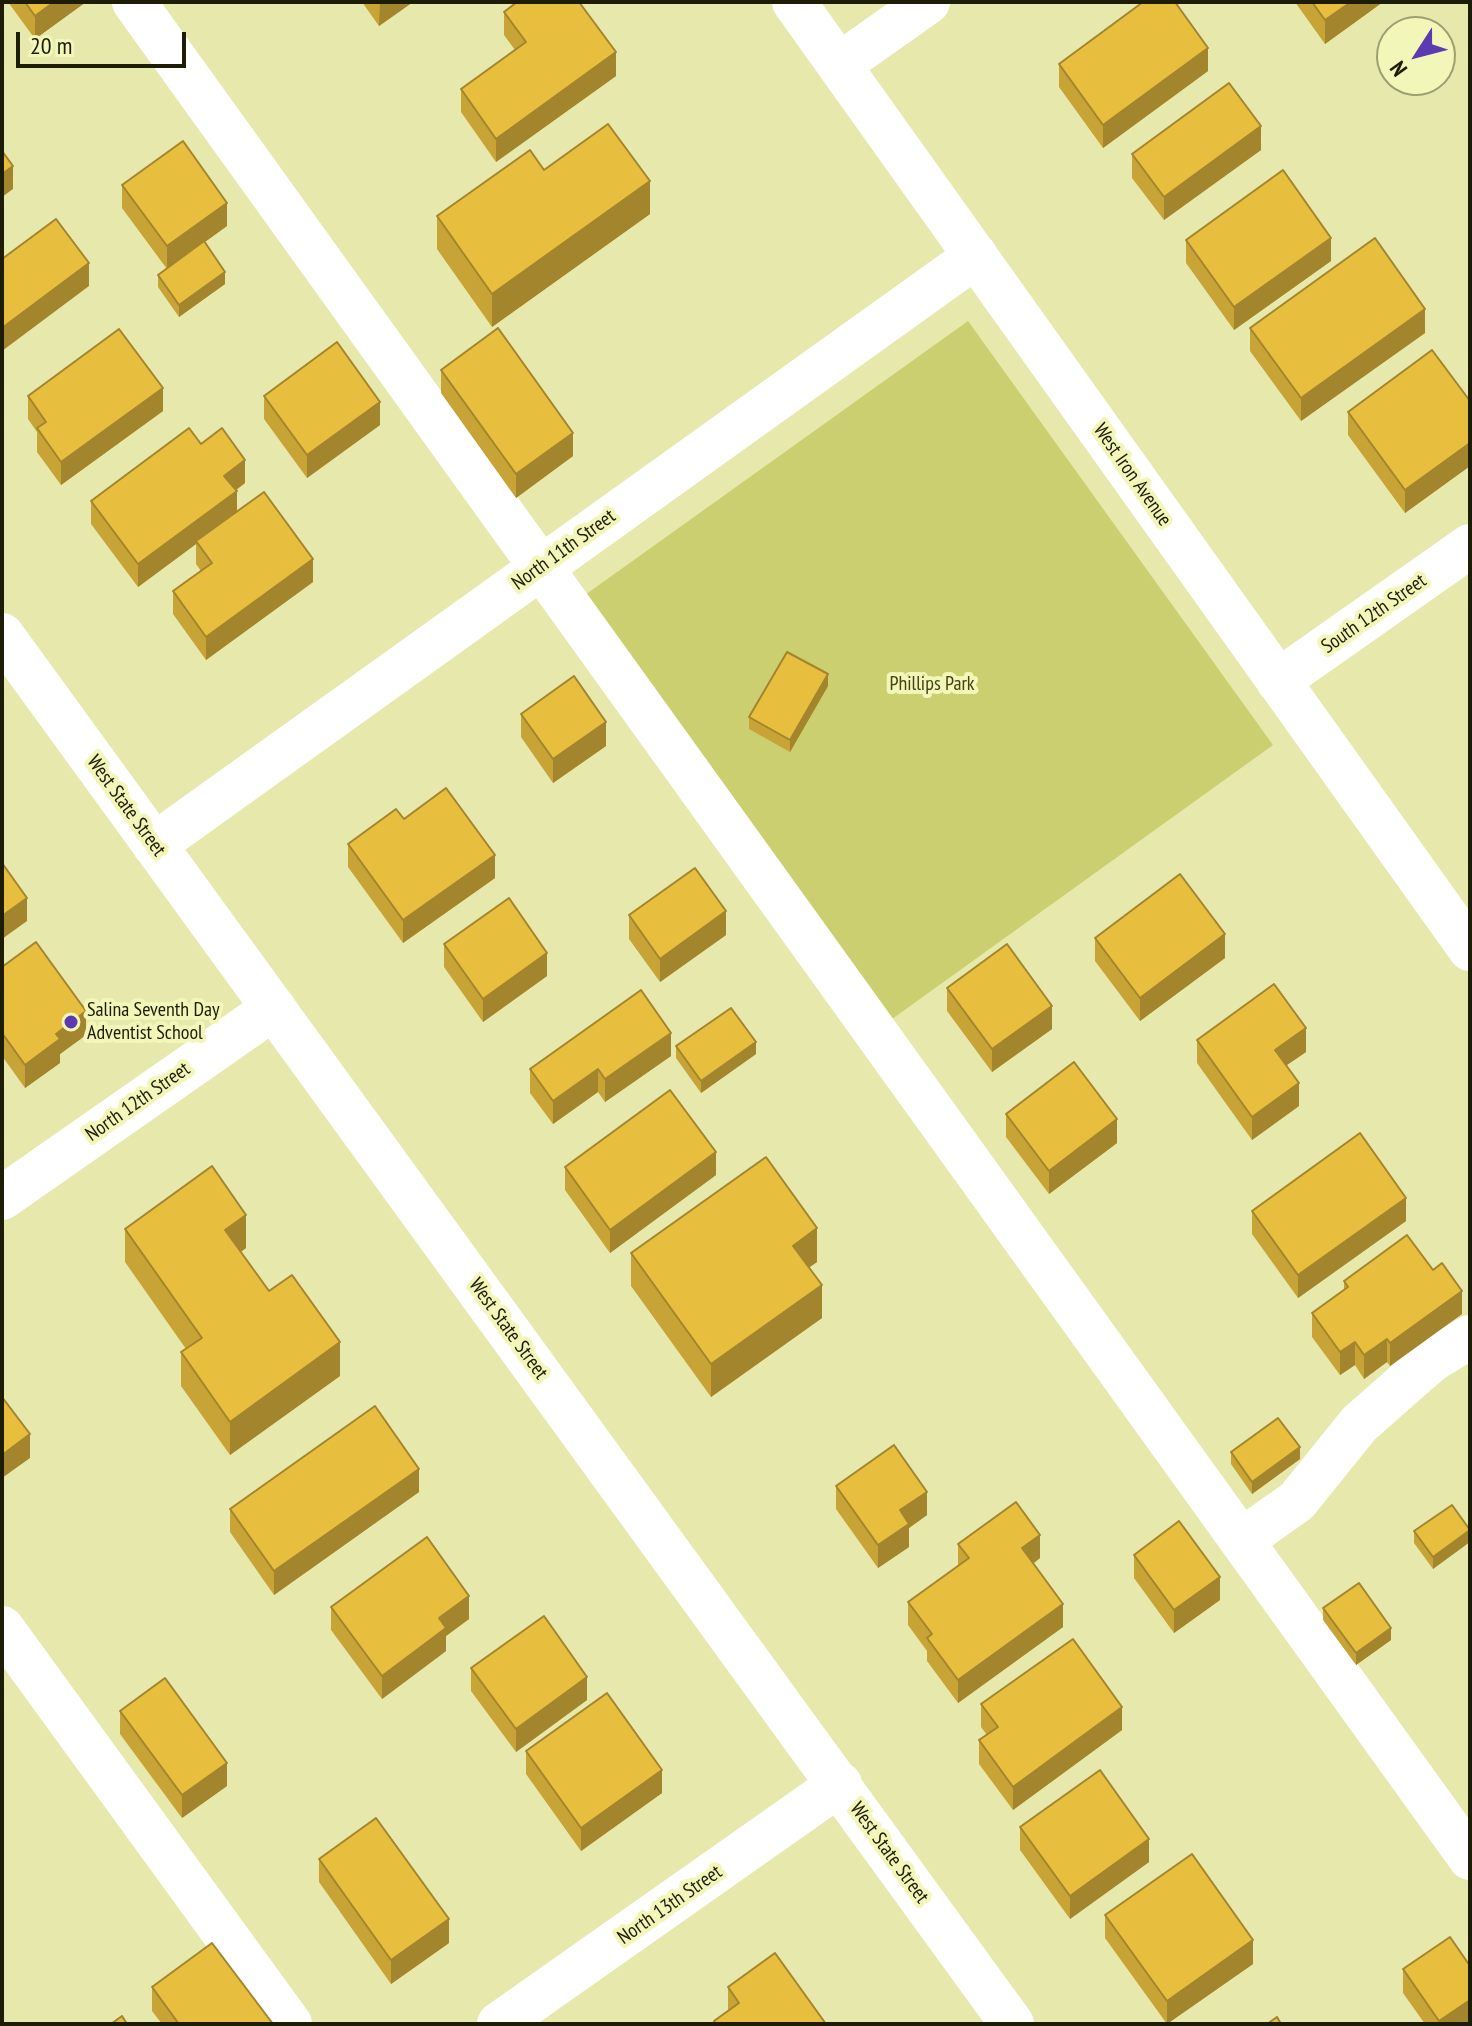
<!DOCTYPE html>
<style>
body{margin:0}
#map{position:relative;width:1472px;height:2026px;overflow:hidden;background:#e6e8ac;font-family:"PT Sans Narrow",sans-serif}
canvas{display:block}
.frame{position:absolute;inset:0;border:4px solid #1d1d06;pointer-events:none}
.north{position:absolute;left:1376px;top:16px;width:80px;height:80px;box-sizing:border-box;background:#f3f6b9;border:2px solid #9d9f71;border-radius:50%;rotate:234deg;font-size:22px;font-weight:700;line-height:32px;text-align:center;color:#1d1d06}
.north::after{content:'';display:block;margin:auto;width:28px;height:36px;background:#5b3ab2;clip-path:polygon(50% 0,100% 100%,50% 72%,0 100%)}
.scale{position:absolute;left:16px;top:32px;width:170px;height:36px;box-sizing:border-box;border:4px solid #1d1d06;border-top:0;padding-left:10px;font-size:24px;line-height:28px;white-space:nowrap;color:#1d1d06;-webkit-text-stroke:6px #f3f6b9;paint-order:stroke}
</style>
<div id="map">
<canvas width="1472" height="2026"></canvas>
<div class="frame"></div>
<div class="north">N</div>
<div class="scale">20 m</div>
</div>
<script>
const c = document.querySelector('canvas').getContext('2d');
c.lineJoin = 'round';
function fill(path, color) { c.fillStyle = color; c.fill(path, 'evenodd'); }
const poly = rows => new Path2D(rows.map(r => 'M' + r).join(''));
function trace(path, color, width, dash) { c.strokeStyle = color; c.lineWidth = width; c.lineCap = dash ? 'butt' : 'round'; c.setLineDash(dash || []); c.stroke(path); }
function label(font, color, halo, rows, align = 'center') {
  c.font = font + ' "PT Sans Narrow",sans-serif'; c.lineWidth = 8; c.setLineDash([]); c.textBaseline = 'middle'; c.strokeStyle = halo; c.fillStyle = color; for (const [text, x, y, turn = 0] of rows) {
    c.save(); c.translate(x, y); c.rotate((+turn || 0) * Math.PI / 180); c.textAlign = isNaN(turn) ? turn : align; if (halo) c.strokeText(text, 0, 0); c.fillText(text, 0, 0); c.restore();
  }
}
fill(poly([
 [968,321,1273,745,881,1027,578,600]
]), '#cccf70');
trace(poly([
 [134,2,1470,1858],
 [794,2,1470,949],
 [839,65,928,2],
 [2,635,1012,2024],
 [1278,681,1470,546],
 [154,845,976,256],
 [2,1198,274,1008],
 [1242,1540,1297,1501,1359,1424,1410,1379,1432,1360,1470,1337],
 [2,1628,290,2024],
 [499,2024,840,1784]
]), '#fff', 44);
fill(poly([
 [8,2,86,2,35,39],
 [362,2,413,2,379,26],
 [1295,2,1383,2,1325,44],
 [504,12,616,76,496,162,461,112,461,89,515,50,504,35],
 [1059,64,1208,71,1103,148,1059,87],
 [1261,150,1164,220,1132,178,1132,154],
 [544,170,650,214,492,327,437,249,437,216],
 [122,185,227,226,205,242,225,284,179,317,158,287,158,275,167,269,122,208],
 [1186,240,1331,261,1234,330,1186,263],
 [1250,328,1425,333,1301,421,1250,351],
 [441,370,573,456,516,498,441,393],
 [28,396,163,411,61,485,37,452,37,432,28,419],
 [264,396,380,425,307,478,264,419],
 [1470,401,1470,466,1405,513,1348,435,1348,412],
 [245,483,236,490,237,511,313,582,206,660,173,614,173,591,201,571,196,564,196,544,138,587,91,524,91,501],
 [828,686,790,752,749,729,749,717],
 [521,714,606,746,553,783,521,737],
 [404,819,495,878,403,943,348,867,348,844],
 [629,915,726,935,660,982,629,939],
 [1095,938,1225,958,1140,1021,1095,961],
 [444,944,547,976,483,1022,444,967],
 [2,967,86,1035,60,1054,60,1063,25,1088,2,1056],
 [947,988,1052,1029,992,1072,947,1011],
 [1197,1040,1306,1052,1287,1065,1299,1106,1252,1140,1197,1063],
 [676,1046,756,1054,701,1093,676,1058],
 [671,1056,605,1102,598,1092,553,1124,530,1093,530,1069],
 [1006,1114,1117,1143,1049,1194,1006,1137],
 [565,1167,716,1175,610,1253,565,1190],
 [1252,1211,1406,1221,1298,1298,1252,1234],
 [125,1229,246,1248,241,1252,269,1291,340,1376,230,1455,181,1386,181,1352,186,1349,125,1262],
 [631,1253,817,1262,809,1267,822,1318,711,1397,631,1286],
 [1344,1281,1462,1314,1390,1366,1387,1362,1364,1379,1355,1365,1340,1375,1312,1337,1312,1313,1344,1290],
 [1231,1452,1300,1459,1252,1494,1231,1464],
 [836,1486,927,1515,909,1528,909,1547,878,1568,836,1509],
 [419,1492,274,1595,230,1532,230,1509],
 [1452,1505,1433,1569,1414,1543,1414,1531],
 [958,1544,1040,1558,1033,1564,1063,1627,958,1703,927,1661,927,1651,908,1625,908,1602,958,1566],
 [1134,1555,1220,1600,1174,1633,1134,1578],
 [331,1607,469,1619,446,1636,446,1651,382,1699,331,1630],
 [1323,1608,1391,1640,1356,1665,1323,1620],
 [471,1668,587,1700,516,1752,471,1691],
 [981,1704,1122,1730,1013,1810,979,1764,979,1740,987,1735,981,1727],
 [120,1711,227,1786,182,1818,120,1734],
 [526,1751,662,1793,581,1851,526,1774],
 [1020,1827,1149,1862,1070,1919,1020,1850],
 [319,1859,449,1943,391,1984,319,1882],
 [1105,1915,1253,1964,1167,2024,1105,1938],
 [1403,1969,1470,2023,1425,2024,1403,1993],
 [152,1987,273,2024,162,2024,152,2011],
 [728,1987,826,2024,714,2024,714,2021,728,2011]
]), '#c8a336');
fill(poly([
 [54,2,86,2,35,39,35,16],
 [380,2,413,2,379,26],
 [1351,2,1383,2,1325,44,1325,20],
 [1208,48,1208,71,1103,148,1103,125],
 [616,52,616,76,496,162,496,139],
 [1261,126,1261,150,1164,220,1164,197],
 [13,166,13,189,2,197,2,174],
 [650,181,650,214,492,327,492,294],
 [227,203,227,226,167,269,167,246],
 [1331,238,1331,261,1234,330,1234,307],
 [89,263,89,286,2,351,2,328],
 [225,272,225,284,179,317,179,305],
 [1425,309,1425,333,1301,421,1301,398],
 [163,388,163,411,61,485,61,462],
 [380,402,380,425,307,478,307,455],
 [573,433,573,456,516,498,516,474],
 [1470,443,1470,466,1405,513,1405,490],
 [245,460,245,483,224,499,224,476],
 [237,491,237,514,196,541,196,544,138,587,138,564],
 [313,559,313,582,206,660,206,637],
 [828,674,828,686,790,752,790,740],
 [606,722,606,746,553,783,553,759],
 [495,855,495,878,403,943,403,920],
 [27,898,27,921,2,939,2,916],
 [726,911,726,935,660,982,660,959],
 [1225,934,1225,958,1140,1021,1140,998],
 [547,953,547,976,483,1022,483,999],
 [1052,1006,1052,1029,992,1072,992,1049],
 [86,1011,86,1035,60,1054,60,1063,25,1088,25,1065,56,1034],
 [1306,1028,1306,1052,1275,1073,1275,1050],
 [671,1033,671,1056,605,1102,605,1079],
 [756,1042,756,1054,701,1093,701,1081],
 [598,1069,598,1092,553,1124,553,1101],
 [1299,1083,1299,1106,1252,1140,1252,1117],
 [1117,1119,1117,1143,1049,1194,1049,1171],
 [716,1152,716,1175,610,1253,610,1230],
 [1406,1198,1406,1221,1298,1298,1298,1275],
 [246,1215,246,1248,225,1263,225,1230],
 [817,1228,817,1262,793,1279,793,1246],
 [822,1285,822,1318,711,1397,711,1364],
 [1462,1291,1462,1314,1390,1366,1390,1343],
 [1387,1339,1387,1362,1364,1379,1364,1355],
 [340,1342,340,1376,230,1455,230,1422],
 [1355,1342,1355,1365,1340,1375,1340,1352],
 [30,1434,30,1458,2,1478,2,1455],
 [1300,1447,1300,1459,1252,1494,1252,1482],
 [419,1469,419,1492,274,1595,274,1571],
 [927,1492,927,1515,909,1528,909,1547,878,1568,878,1545,900,1510],
 [1470,1530,1470,1542,1433,1569,1433,1557],
 [1040,1535,1040,1558,1022,1572,1022,1548],
 [1220,1577,1220,1600,1174,1633,1174,1610],
 [469,1596,469,1619,446,1636,446,1651,382,1699,382,1676,439,1618],
 [1063,1604,1063,1627,958,1703,958,1680],
 [1391,1628,1391,1640,1356,1665,1356,1653],
 [587,1677,587,1700,516,1752,516,1729],
 [1122,1707,1122,1730,1013,1810,1013,1787],
 [227,1763,227,1786,182,1818,182,1795],
 [662,1770,662,1793,581,1851,581,1828],
 [1149,1839,1149,1862,1070,1919,1070,1896],
 [449,1919,449,1943,391,1984,391,1960],
 [1253,1940,1253,1964,1167,2024,1167,2001],
 [1470,2000,1470,2023,1439,2024,1439,2021]
]), '#a2852c');
const building = poly([
 [25,2,54,2,35,16,25,2],
 [517,2,579,2,616,52,496,139,461,89,526,42,504,12,517,2],
 [1143,2,1175,2,1208,48,1103,125,1059,64,1143,2],
 [1312,2,1351,2,1325,20,1312,2],
 [1229,83,1261,126,1164,197,1132,154,1229,83],
 [608,124,650,181,492,294,437,216,530,150,544,170,608,124],
 [183,141,227,203,167,246,122,185,183,141],
 [2,151,13,166,2,174,2,151],
 [1283,170,1331,238,1234,307,1186,240,1283,170],
 [56,219,89,263,2,328,2,259,56,219],
 [1375,238,1425,309,1301,398,1250,328,1375,238],
 [204,241,225,272,179,305,158,275,204,241],
 [498,328,573,433,516,474,441,370,498,328],
 [119,329,163,388,61,462,37,428,46,422,28,396,119,329],
 [337,342,380,402,307,455,264,396,337,342],
 [1432,350,1470,401,1470,443,1405,490,1348,412,1432,350],
 [189,428,201,444,222,428,245,460,224,476,237,491,138,564,91,501,189,428],
 [264,492,313,559,206,637,173,591,212,563,196,541,264,492],
 [787,652,828,674,790,740,749,717,787,652],
 [574,676,606,722,553,759,521,714,574,676],
 [446,788,495,855,403,920,348,844,396,809,404,819,446,788],
 [2,863,27,898,2,916,2,863],
 [695,868,726,911,660,959,629,915,695,868],
 [1180,874,1225,934,1140,998,1095,938,1180,874],
 [509,898,547,953,483,999,444,944,509,898],
 [36,942,86,1011,56,1034,60,1039,25,1065,2,1033,2,967,36,942],
 [1007,944,1052,1006,992,1049,947,988,1007,944],
 [1274,984,1306,1028,1275,1050,1299,1083,1252,1117,1197,1040,1274,984],
 [641,990,671,1033,605,1079,598,1069,553,1101,530,1069,641,990],
 [731,1008,756,1042,701,1081,676,1046,731,1008],
 [1074,1062,1117,1119,1049,1171,1006,1114,1074,1062],
 [670,1090,716,1152,610,1230,565,1167,670,1090],
 [1360,1133,1406,1198,1298,1275,1252,1211,1360,1133],
 [766,1157,817,1228,793,1246,822,1285,711,1364,631,1253,766,1157],
 [212,1166,246,1215,225,1230,269,1291,292,1275,340,1342,230,1422,181,1352,202,1338,125,1229,212,1166],
 [1407,1235,1433,1270,1442,1263,1462,1291,1390,1343,1387,1339,1364,1355,1355,1342,1340,1352,1312,1313,1348,1287,1344,1281,1407,1235],
 [2,1397,30,1434,2,1455,2,1397],
 [375,1406,419,1469,274,1571,230,1509,375,1406],
 [1278,1418,1300,1447,1252,1482,1231,1452,1278,1418],
 [894,1445,927,1492,900,1510,909,1524,878,1545,836,1486,894,1445],
 [1016,1502,1040,1535,1022,1548,1063,1604,958,1680,927,1638,932,1634,908,1602,969,1558,958,1544,1016,1502],
 [1452,1505,1470,1530,1433,1557,1414,1531,1452,1505],
 [1179,1521,1220,1577,1174,1610,1134,1555,1179,1521],
 [427,1537,469,1596,439,1618,446,1628,382,1676,331,1607,427,1537],
 [1359,1583,1391,1628,1356,1653,1323,1608,1359,1583],
 [544,1616,587,1677,516,1729,471,1668,544,1616],
 [1073,1639,1122,1707,1013,1787,979,1740,998,1727,981,1704,1073,1639],
 [165,1678,227,1763,182,1795,120,1711,165,1678],
 [607,1693,662,1770,581,1828,526,1751,607,1693],
 [1100,1770,1149,1839,1070,1896,1020,1827,1100,1770],
 [376,1818,449,1919,391,1960,319,1859,376,1818],
 [1192,1854,1253,1940,1167,2001,1105,1915,1192,1854],
 [1450,1937,1470,1966,1470,2000,1439,2021,1403,1969,1450,1937],
 [212,1943,273,2024,179,2024,152,1987,212,1943],
 [775,1953,826,2024,716,2024,714,2021,739,2003,728,1987,775,1953],
 [122,2016,127,2024,111,2024,122,2016],
 [1277,2017,1281,2024,1267,2024,1277,2017]
]);
fill(building, '#e8be3f');
trace(building, '#a2852c', 2);
for (const [x, y, r, color] of [
 [71,1022,8,"#5b3ab2"]
]) { const dot = new Path2D(); dot.arc(x, y, r, 0, 2 * Math.PI); c.fillStyle = color; c.fill(dot); trace(dot, '#f3f6b9', 3); }
label('20px', '#1d1d06', '#f3f6b9', [
 ["West Iron Avenue",1132,475,55],
 ["North 11th Street",564,550,-36],
 ["South 12th Street",1374,614,-35],
 ["West State Street",126,806,54],
 ["North 12th Street",138,1102,-35],
 ["West State Street",508,1329,54],
 ["West State Street",889,1853,54],
 ["North 13th Street",670,1905,-35]
]);
label('20px', '#434310', '#f3f6b9', [
 ["Phillips Park",932,684]
]);
label('20px', '#1d1d06', '#f3f6b9', [
 ["Salina Seventh Day",87,1010],
 ["Adventist School",87,1033]
], 'left');
</script>
